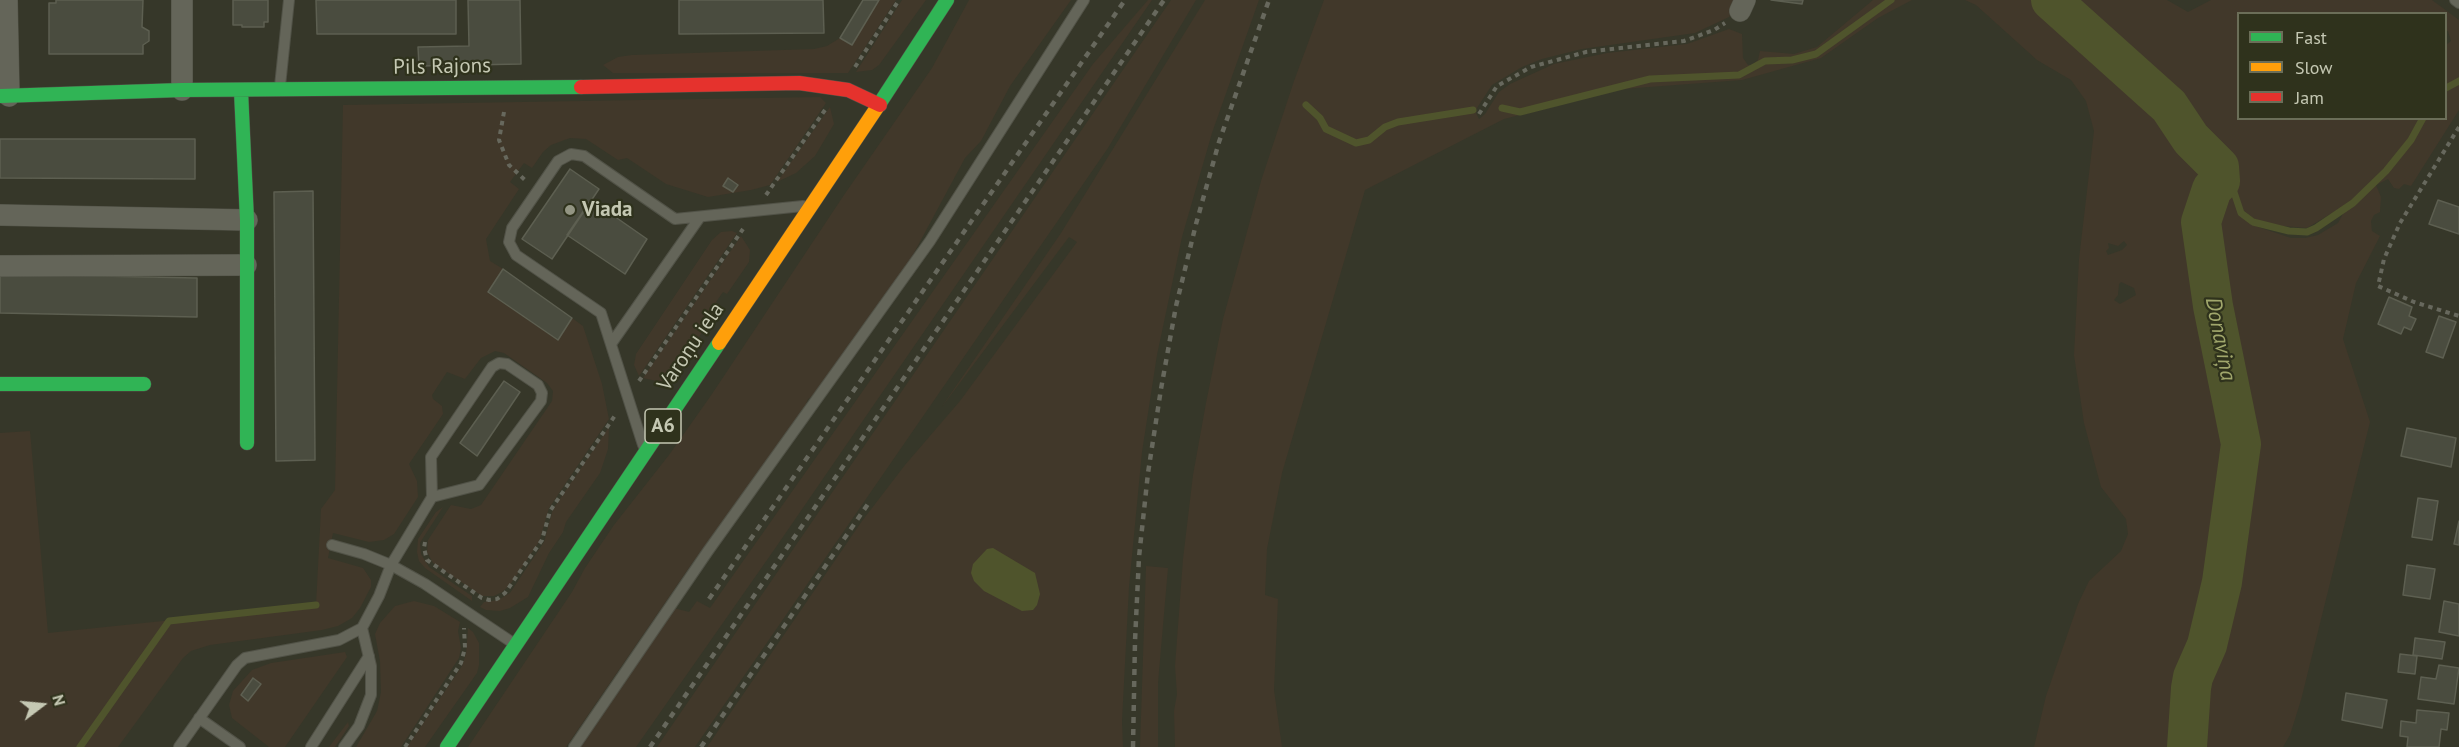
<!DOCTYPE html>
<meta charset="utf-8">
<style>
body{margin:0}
#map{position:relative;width:2459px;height:747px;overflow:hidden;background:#363729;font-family:"PT Sans",sans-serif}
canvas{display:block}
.legend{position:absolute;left:2237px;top:12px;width:210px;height:108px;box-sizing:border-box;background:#2f321c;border:2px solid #6b6e58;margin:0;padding:8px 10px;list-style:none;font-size:18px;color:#c5c8b3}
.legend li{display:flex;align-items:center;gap:12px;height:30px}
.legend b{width:30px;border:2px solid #6b6e58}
.north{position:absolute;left:12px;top:675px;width:60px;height:60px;-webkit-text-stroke:4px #2f321c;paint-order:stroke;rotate:74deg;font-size:16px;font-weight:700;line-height:24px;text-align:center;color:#c5c8b3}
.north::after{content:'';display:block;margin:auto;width:21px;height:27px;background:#c5c8b3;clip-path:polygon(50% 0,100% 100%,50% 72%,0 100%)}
</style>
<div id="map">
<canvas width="2459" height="747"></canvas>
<ul class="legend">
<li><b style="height:8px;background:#30b455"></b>Fast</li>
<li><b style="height:8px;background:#ff9f0a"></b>Slow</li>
<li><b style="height:8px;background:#e5322d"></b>Jam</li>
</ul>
<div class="north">N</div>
</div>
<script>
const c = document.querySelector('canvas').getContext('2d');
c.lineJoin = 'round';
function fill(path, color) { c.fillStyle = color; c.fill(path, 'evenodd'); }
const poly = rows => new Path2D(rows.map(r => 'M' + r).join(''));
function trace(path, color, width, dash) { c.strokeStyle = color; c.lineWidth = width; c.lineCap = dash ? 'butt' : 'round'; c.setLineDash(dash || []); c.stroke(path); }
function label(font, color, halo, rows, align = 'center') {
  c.font = font + ' "PT Sans",sans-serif'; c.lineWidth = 4.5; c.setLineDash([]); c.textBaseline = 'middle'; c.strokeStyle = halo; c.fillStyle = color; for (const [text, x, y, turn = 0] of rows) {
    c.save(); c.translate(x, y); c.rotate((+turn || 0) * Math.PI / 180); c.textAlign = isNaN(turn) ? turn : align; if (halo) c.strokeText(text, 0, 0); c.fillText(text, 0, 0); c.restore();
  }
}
fill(poly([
 [879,0,896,0,848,73,613,73,603,65,618,57,632,55,814,49,827,46,840,38,852,45],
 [902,0,926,0,879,65,872,70,856,72],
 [969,0,1071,0,1010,86,981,141,965,158,901,277,816,394,808,399,803,412,693,562,566,747,468,747,572,592,585,568,614,525,669,455,712,394,844,195,932,68],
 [1148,0,1152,0,774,550,636,747,579,747,674,608,689,612,697,601,710,608,1093,64],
 [1171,0,1196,0,1108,148,695,747,657,747],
 [1205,0,1259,0,1212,133,1182,237,1157,355,1142,452,1129,587,1122,721,1123,747,707,747,862,521,905,465,960,401,1077,242,1069,237,941,408,1061,233],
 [1324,0,1739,0,1729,17,1695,33,1582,49,1542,59,1522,67,1492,85,1475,111,1479,119,1485,114,1499,92,1510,84,1554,64,1607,53,1687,44,1729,29,1742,34,1743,58,1748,65,1752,65,1758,60,1760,51,1794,54,1817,47,1873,0,1912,0,1878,18,1821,58,1742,80,1623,89,1504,119,1365,190,1282,473,1267,549,1265,595,1278,599,1274,690,1282,747,1175,747,1174,711,1177,694,1175,666,1183,559,1193,475,1206,403,1223,319,1261,181,1294,81],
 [1965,0,2167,0,2188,12,2211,0,2432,0,2459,20,2459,110,2411,186,2404,184,2399,189,2394,188,2388,179,2376,185,2381,197,2380,212,2374,215,2371,221,2372,231,2380,236,2356,283,2343,339,2370,422,2301,700,2290,735,2283,747,2034,747,2046,696,2078,604,2089,581,2121,551,2128,534,2126,519,2101,487,2084,423,2074,355,2079,259,2094,131,2086,101,2071,80,2037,60,1976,5],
 [2238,14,2446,14,2446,31,2448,31,2451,41,2446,45,2446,118,2238,118],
 [2128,66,2165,97,2189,131,2216,161,2215,165,2184,139,2164,107,2126,75],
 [2339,209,2344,212,2338,223,2318,235,2305,238,2291,238,2258,227,2242,217,2244,211,2254,219,2270,225,2307,228],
 [2124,241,2127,245,2122,250,2108,255,2106,251,2109,248,2108,243,2118,246],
 [2121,282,2134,288,2136,295,2120,304,2114,300,2118,295,2119,284],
 [2236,389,2245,393,2248,399,2249,408,2246,413,2241,416,2237,415,2232,391],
 [820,97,826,103,770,185,751,190,708,197,666,184,627,158,618,160,586,139,570,138,551,145,543,152,532,168,524,163,510,182,519,189,486,239,490,261,503,269,488,292,558,340,572,318,583,326,602,384,609,419,549,508,539,542,510,585,502,592,494,596,482,596,433,563,427,552,428,540,451,505,471,509,481,505,552,401,553,391,547,383,504,353,495,351,481,358,465,379,447,372,432,395,433,399,442,406,443,414,409,464,417,481,418,497,394,534,384,540,369,542,333,533,328,558,363,568,371,580,371,587,360,608,352,618,338,626,322,630,210,645,191,651,183,658,118,747,0,747,0,433,30,431,48,633,316,605,321,509,335,490,343,105],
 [830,107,834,124,815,156,796,173,777,182],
 [732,231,737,233,639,376,634,365,636,354,712,240,721,232],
 [741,236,750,250,749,262,727,294,723,292,716,302,720,305,676,372,672,377,661,382,643,378],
 [609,427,608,449,600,473,566,522,563,532,549,553,528,597,510,608,500,611,486,610,480,607,484,602,498,600,510,593,544,542,553,509],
 [443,507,423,538,420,543,421,554,429,567,472,596,472,601,425,568,419,561,417,552,418,539,436,512],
 [1146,566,1168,568,1158,683,1158,747,1140,747],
 [414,601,434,606,460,622,458,631,461,648,459,658,401,747,356,747,377,711,381,692,380,661,375,634,380,623,395,606],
 [468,628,473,632,479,643,479,665,477,673,425,747,407,747,462,666,466,654],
 [345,652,347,657,285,747,269,747,232,718,229,705,233,691,252,670,271,663],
 [348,722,349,726,335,747,329,747]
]), '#41382a');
fill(poly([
 [993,548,1035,573,1040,594,1037,605,1033,610,1022,611,984,591,974,581,971,573,973,564,987,549]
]), '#4f542c');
trace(poly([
 [2446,88,2459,81],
 [1306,105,1320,118,1326,129,1356,143,1369,140,1385,127,1398,122,1473,110],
 [1502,108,1520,112,1650,79,1739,75,1765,61,1792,60,1816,54,1891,0],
 [2220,181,2234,192,2241,213,2253,222,2289,231,2307,232,2316,228,2353,203,2386,171,2411,140,2423,118],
 [80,747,169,621,316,605]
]), '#4f542c', 7);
trace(poly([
 [2051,0,2169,106,2191,139,2219,167,2220,181,2212,189,2201,222,2213,306,2241,444,2222,582,2207,645,2193,677,2191,688,2187,747]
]), '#4f542c', 40);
const building = poly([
 [56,0,143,0,142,27,149,31,149,41,143,45,143,54,49,54,49,3,56,3,56,0],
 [233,0,268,0,268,22,264,22,264,27,242,27,242,25,233,25,233,0],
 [316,0,456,0,456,34,317,34,316,0],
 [468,0,520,0,521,64,419,66,418,47,469,46,468,0],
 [679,0,823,0,824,33,679,34,679,0],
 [863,0,879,0,852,45,840,38,863,0],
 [1771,0,1803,0,1802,4,1771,0],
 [0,139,195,139,195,179,0,178,0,139],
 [570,169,599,189,552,259,522,239,570,169],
 [728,178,738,185,733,192,723,186,728,178],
 [313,191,315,460,276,461,274,192,313,191],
 [591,200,647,239,625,274,567,235,591,200],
 [2438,200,2459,207,2459,234,2429,224,2438,200],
 [503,269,572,318,558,340,488,292,503,269],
 [0,274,197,278,197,317,0,313,0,274],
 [2389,297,2412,307,2409,316,2416,319,2411,330,2404,327,2401,334,2378,324,2389,297],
 [2439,316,2456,322,2443,358,2426,352,2439,316],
 [504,381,520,392,477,456,460,443,504,381],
 [2407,428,2456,438,2451,467,2401,456,2407,428],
 [2418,498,2438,501,2432,540,2412,537,2418,498],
 [2459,521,2459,545,2454,544,2459,521],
 [2407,565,2435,569,2430,599,2403,595,2407,565],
 [2444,601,2459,604,2459,636,2439,632,2444,601],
 [2415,638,2445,642,2442,659,2413,655,2415,638],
 [2400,654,2417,656,2415,674,2398,672,2400,654],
 [2439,665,2459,668,2454,704,2418,699,2421,677,2436,679,2439,665],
 [253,678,261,684,248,701,241,695,253,678],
 [2346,693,2387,700,2382,728,2342,720,2346,693],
 [2417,710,2449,713,2447,730,2441,729,2439,747,2407,747,2408,737,2400,736,2401,721,2416,723,2417,710]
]);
fill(building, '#4a4c3f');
trace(building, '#5d5f51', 1.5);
const lane = poly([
 [2455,0,2459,3],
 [280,86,289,0],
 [611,344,700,217],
 [643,445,601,313,516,255,509,242,512,228,558,161,571,154,584,156,675,219,803,206],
 [332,545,364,554,391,565,425,584,513,643],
 [199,718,240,747],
 [179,747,237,665,245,658,339,640,362,628,379,596,391,565,432,497,479,485,541,401,542,393,538,385,507,364,499,363,492,367,431,457,432,497],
 [311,747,369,656],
 [344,747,359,726,371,695,371,666,362,628],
 [574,747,708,551,930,241,1084,0]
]);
const street = poly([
 [7,0,9,96],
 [182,0,182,90],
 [1740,11,1745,0],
 [0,215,247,220],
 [0,266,246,265]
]);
const fast = poly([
 [241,91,247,220,247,443],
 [0,96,182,90,581,87],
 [878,106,947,0],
 [0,384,144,384],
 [447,747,719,343]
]);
const slow = poly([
 [719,343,878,106]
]);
const jam = poly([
 [581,87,799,83,848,90,880,105]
]);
trace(lane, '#515247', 12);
trace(street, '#515247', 22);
trace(fast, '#515247', 15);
trace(slow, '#515247', 15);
trace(jam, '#515247', 15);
trace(poly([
 [855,67,899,0],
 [504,112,499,140,509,165,526,181],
 [1479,114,1497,86,1531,67,1586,52,1684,41,1714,30,1725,23],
 [2459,127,2400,223,2384,259,2378,286,2414,302,2459,316],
 [766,195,825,110],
 [639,381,743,229],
 [425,542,424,548,427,560,482,598,489,600,497,599,505,593,542,540,550,511,616,414],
 [405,747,461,663,465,648,464,628]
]), '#67685d', 4, [4.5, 4.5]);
trace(lane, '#646559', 10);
trace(street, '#646559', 21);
trace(fast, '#30b455', 14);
trace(slow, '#ff9f0a', 14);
trace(jam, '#e5322d', 14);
trace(poly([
 [709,599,1125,0],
 [650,747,1164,0],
 [701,747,868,504],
 [1133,747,1135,641,1139,557,1148,473,1161,389,1176,306,1196,224,1219,142,1269,0]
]), '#67685d', 4.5, [6, 6]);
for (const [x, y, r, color] of [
 [570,210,6,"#939583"]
]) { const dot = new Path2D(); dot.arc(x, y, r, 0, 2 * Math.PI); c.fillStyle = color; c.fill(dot); trace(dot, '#2f321c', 2); }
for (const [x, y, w] of [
 [663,426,36]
]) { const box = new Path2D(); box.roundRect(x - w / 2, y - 17, w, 34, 4.5); c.fillStyle = '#2f321c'; c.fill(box); trace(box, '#c5c8b3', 1.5); }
label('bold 20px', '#c5c8b3', null, [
 ["A6",663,426]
]);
label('21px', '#c5c8b3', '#2f321c', [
 ["Pils Rajons",442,67,-1],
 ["Varoņu iela",691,347,-56]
]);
label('bold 21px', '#c5c8b3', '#2f321c', [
 ["Viada",582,210]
], 'left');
label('italic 22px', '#a1a76c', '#2f321c', [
 ["Donaviņa",2220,339,79]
]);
</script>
